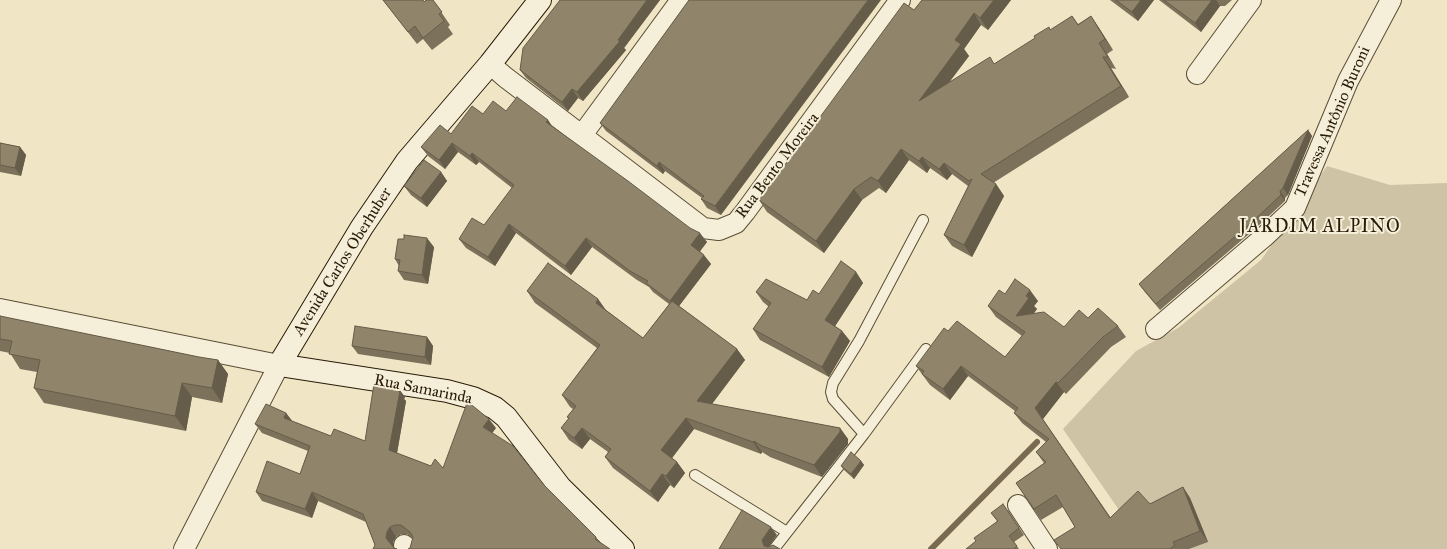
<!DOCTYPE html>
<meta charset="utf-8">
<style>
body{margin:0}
canvas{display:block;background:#f0e6c5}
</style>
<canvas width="1447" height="549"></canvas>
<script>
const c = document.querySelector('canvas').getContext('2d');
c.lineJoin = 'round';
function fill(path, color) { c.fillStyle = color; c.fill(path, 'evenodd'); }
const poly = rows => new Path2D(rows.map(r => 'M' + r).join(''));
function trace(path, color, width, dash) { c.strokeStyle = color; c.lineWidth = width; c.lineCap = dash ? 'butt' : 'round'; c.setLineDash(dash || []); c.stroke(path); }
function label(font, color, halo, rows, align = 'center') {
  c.font = font + ' "IM FELL Great Primer",serif'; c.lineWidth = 4; c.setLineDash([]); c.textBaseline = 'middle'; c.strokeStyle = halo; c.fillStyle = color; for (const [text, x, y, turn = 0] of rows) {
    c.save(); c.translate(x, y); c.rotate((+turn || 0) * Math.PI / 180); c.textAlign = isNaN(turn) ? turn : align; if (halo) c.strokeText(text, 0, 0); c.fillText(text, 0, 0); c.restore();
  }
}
fill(poly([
 [1327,166,1390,185,1447,183,1447,549,1146,549,1063,429,1136,351,1178,328,1261,260]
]), '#cec3a5');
trace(poly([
 [931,549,1037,442]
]), '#786b52', 6);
const service = poly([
 [864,434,833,399,831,392,833,383,859,341,923,220],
 [695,475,787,532],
 [774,549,864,434,926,349]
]);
const minor = poly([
 [490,64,505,77,703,228,719,230,736,223,745,212,900,0],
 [1197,74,1251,0],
 [582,135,681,0],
 [0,309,279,365,184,549],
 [1156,329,1264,237,1295,208,1348,81,1391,0],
 [1018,505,1047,549],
 [404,545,408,549]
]);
const secondary = poly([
 [540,0,490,64,407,161,362,227,279,365,447,391,473,398,495,408,506,417,560,487,623,549]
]);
trace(service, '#5b4d36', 12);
trace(minor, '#5b4d36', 22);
trace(secondary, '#291a07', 24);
trace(service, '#f5efd9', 10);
trace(minor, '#f5efd9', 20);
trace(secondary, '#f5efd9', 22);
fill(poly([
 [383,0,424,2,433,0,450,25,448,27,453,34,432,50,423,39,417,44],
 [560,0,660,0,624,48,626,50,583,101,578,98,568,111,526,78,520,70],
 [689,0,721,215,707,208,701,199,702,198,665,171,663,174,606,131,600,123],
 [922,0,1011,0,988,30,981,25,964,49,969,56,949,82,994,64,1051,30,1072,16,1078,24,1091,16,1099,28,1113,50,1107,54,1116,69,1111,68,1129,97,993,183,996,184,1004,196,972,257,952,246,944,235,968,186,952,174,947,180,930,168,927,173,909,160,886,193,879,188,862,200,824,253,767,212,759,200,914,10],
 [1110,0,1154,0,1138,21],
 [1159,0,1232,0,1225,6,1220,6,1201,32],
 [506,111,548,120,553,128,707,242,700,251,711,264,679,306,737,349,745,360,712,404,840,428,848,439,848,444,822,477,770,457,762,452,761,454,694,429,672,458,677,462,685,473,674,488,670,485,658,502,613,468,605,457,608,452,590,439,582,449,569,440,561,428,569,419,567,417,573,409,570,407,562,395,597,348,535,303,527,291,598,299,606,310,643,338,669,304,653,292,649,287,637,280,592,247,571,275,516,233,495,266,466,248,459,239,484,225,512,188,479,162,476,165,458,152,445,169,428,156,421,147,451,134,483,114],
 [1308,130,1312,136,1288,195,1285,198,1285,201,1256,228,1160,310,1144,291,1139,284],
 [0,143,20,147,26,155,21,176,0,172],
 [441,172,447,181,427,207,411,195,404,186],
 [434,247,428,284,404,280,398,271,399,266,395,259],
 [856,272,863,283,835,326,842,331,850,341,829,377,760,340,753,329,769,307,763,302,756,292,807,300,819,294],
 [1005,294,1038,301,1034,306,1037,309,1033,314,1064,327,1088,318,1118,326,1126,337,1111,347,1066,394,1064,392,1043,419,1111,518,1150,504,1183,487,1190,498,1208,542,1189,549,1061,549,1075,527,1063,507,1041,520,1016,483,1044,463,1036,452,1046,442,1022,423,1014,413,1015,411,968,376,950,400,930,385,916,366,948,331,1005,357,1022,336,996,317,988,306],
 [0,316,199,357,218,360,228,374,222,403,192,397,186,431,44,403,34,388,37,372,20,369,10,353,0,351],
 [427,337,433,346,431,365,358,354,352,346],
 [398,388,405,397,404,399,406,401,397,453,431,466,443,468,496,428,492,433,596,537,599,542,410,548,413,538,407,534,401,534,396,537,393,542,393,547,375,545,366,522,318,501,312,518,262,501,256,492,300,474,308,451,262,433,255,424,286,413,292,421,331,436,365,441],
 [861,461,864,465,854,479,844,470,841,466],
 [1008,510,1024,535,1014,542,1019,549,966,549,976,541,997,521,991,513]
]), '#7c725b');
fill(poly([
 [647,0,660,0,624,48,626,50,583,101,577,92,618,40],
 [868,0,881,0,721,215,715,206],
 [994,0,1011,0,988,30,980,18],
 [1141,0,1154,0,1138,21,1132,12],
 [1212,0,1216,0,1220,6,1201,32,1195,23],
 [974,13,981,25,964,49,969,56,927,112,919,101,955,40],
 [1091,16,1099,28,1113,50,1105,39],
 [1099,43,1107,54,1116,69,1108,57],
 [1103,57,1111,68,1129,97,1121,86],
 [572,89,578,98,568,111,562,102],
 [548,120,554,129,546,122],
 [1308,130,1312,136,1288,195,1283,188],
 [452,143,458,152,445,169,439,160],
 [20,147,26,155,21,176,15,168],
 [901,149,909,160,886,193,878,181],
 [472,153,479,162,476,165,470,156],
 [922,157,930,168,927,173,919,161],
 [659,162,665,171,663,174,657,166],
 [944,163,952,174,947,180,939,169],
 [441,172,447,181,427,207,421,198],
 [996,184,1004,196,972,257,964,245],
 [854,189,862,200,824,253,816,241],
 [1280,191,1285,198,1285,201,1281,195],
 [509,224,516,233,495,266,488,257],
 [700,233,707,242,698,254,691,245],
 [427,238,434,247,428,284,422,275],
 [586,238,592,247,571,275,565,266],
 [704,255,711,264,676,310,670,301],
 [856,272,863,283,832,331,825,320],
 [1030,290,1038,301,1034,306,1037,309,1024,327,1016,316,1026,296],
 [598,299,606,311,596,303],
 [842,331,850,341,829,377,822,367],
 [427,337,433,346,431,365,425,357],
 [737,349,745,360,705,413,697,401],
 [218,360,228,374,222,403,212,388],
 [961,366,968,376,950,400,943,389],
 [1056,382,1064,392,1043,419,1035,408],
 [182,383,192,397,186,431,175,416],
 [398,388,405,397,404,399,406,401,396,459,389,450],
 [286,413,293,422,284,418],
 [686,418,694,429,669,462,661,450],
 [489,419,496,428,490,436,483,427],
 [582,428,590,439,582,449,574,438],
 [840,428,848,439,848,444,822,477,814,465],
 [754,441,762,452,761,454,753,442],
 [861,461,864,465,854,479,851,474],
 [677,462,685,473,674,488,666,476],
 [662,474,670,485,658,502,650,491],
 [1183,487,1190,498,1208,542,1200,531],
 [312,492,318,501,312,518,305,509],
 [390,527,396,537,393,542,393,548,386,538,387,532],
 [771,527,777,535,768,548,764,546,762,540]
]), '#655c4a');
const building = poly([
 [383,0,423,0,424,2,426,0,433,0,442,12,439,14,444,21,423,38,415,26,408,32,383,0],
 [560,0,647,0,618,40,620,41,577,92,572,89,562,102,520,70,523,48,560,0],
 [689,0,868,0,715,206,701,199,704,196,659,162,657,166,600,123,689,0],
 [922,0,994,0,980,18,974,13,955,40,961,44,919,101,990,57,994,64,1035,38,1034,36,1049,27,1050,30,1072,16,1078,25,1091,16,1105,39,1099,43,1108,57,1103,57,1121,86,981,174,996,184,964,245,944,235,972,179,969,181,944,163,939,169,922,157,919,161,901,149,878,181,871,177,854,189,816,241,759,200,904,3,914,10,922,0],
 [1116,0,1141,0,1132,12,1116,0],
 [1164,0,1212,0,1195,23,1164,0],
 [517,97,548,120,546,122,628,181,690,228,700,233,691,245,704,255,670,301,646,283,648,281,630,271,586,238,565,266,509,224,488,257,459,239,472,218,484,225,514,185,472,153,470,156,452,143,439,160,421,147,440,125,451,134,472,106,483,114,493,101,506,111,517,97],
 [1308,130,1283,188,1280,191,1281,195,1252,222,1156,304,1139,284,1308,130],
 [0,143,20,147,15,168,0,165,0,143],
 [424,160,441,172,421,198,404,186,424,160],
 [404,235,427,238,422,275,398,271,400,260,395,259,398,239,404,239,404,235],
 [841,261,856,272,825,320,842,331,822,367,753,329,771,303,756,292,766,279,807,300,813,290,819,294,841,261],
 [548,263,598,299,596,303,643,338,672,301,737,349,697,401,840,428,840,432,814,465,762,446,754,441,753,442,686,418,661,450,677,462,666,476,662,474,650,491,605,457,611,449,582,428,574,438,561,428,569,418,567,417,576,406,562,395,600,345,527,291,548,263],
 [1015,279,1030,290,1026,296,1029,298,1016,316,1044,312,1064,327,1079,310,1088,318,1098,308,1118,326,1103,337,1058,383,1056,382,1035,408,1110,518,1138,491,1150,504,1183,487,1200,531,1173,542,1175,545,1171,548,1171,549,1061,549,1054,540,1075,527,1056,495,1034,509,1016,483,1046,462,1036,452,1049,439,1014,413,1018,408,961,366,943,389,922,374,924,371,916,366,944,328,948,331,957,321,1005,357,1025,332,988,306,999,290,1005,294,1015,279],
 [0,316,199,357,218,360,212,388,182,383,175,416,34,388,40,360,9,354,12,341,0,339,0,316],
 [355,326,427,337,425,357,352,346,355,326],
 [374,384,398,388,398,391,400,391,389,450,431,466,435,459,443,468,467,403,473,406,489,419,483,427,513,446,544,485,596,537,595,539,610,549,408,549,410,548,413,537,410,532,401,525,395,525,390,527,387,532,386,538,394,548,397,549,373,549,375,545,363,514,312,492,305,509,256,492,267,461,300,474,310,446,255,424,266,404,286,413,284,418,331,436,334,429,365,441,374,384],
 [851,452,861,461,851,474,841,466,851,452],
 [1003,504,1019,528,1009,536,1017,546,1014,549,966,549,976,541,974,538,998,521,991,513,1003,504],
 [742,510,771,527,762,540,764,546,768,547,773,545,780,549,719,549,742,510]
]);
fill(building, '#90846a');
trace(building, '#655c4a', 1);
label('16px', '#291a07', '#f5efd9', [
 ["Travessa Antônio Buroni",1333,122,-66],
 ["Rua Bento Moreira",778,166,-53],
 ["Avenida Carlos Oberhuber",343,262,-58],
 ["Rua Samarinda",423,390,11]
]);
c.letterSpacing = '1px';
label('18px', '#291a07', '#f5efd9', [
 ["JARDIM ALPINO",1320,228]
]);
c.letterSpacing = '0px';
</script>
